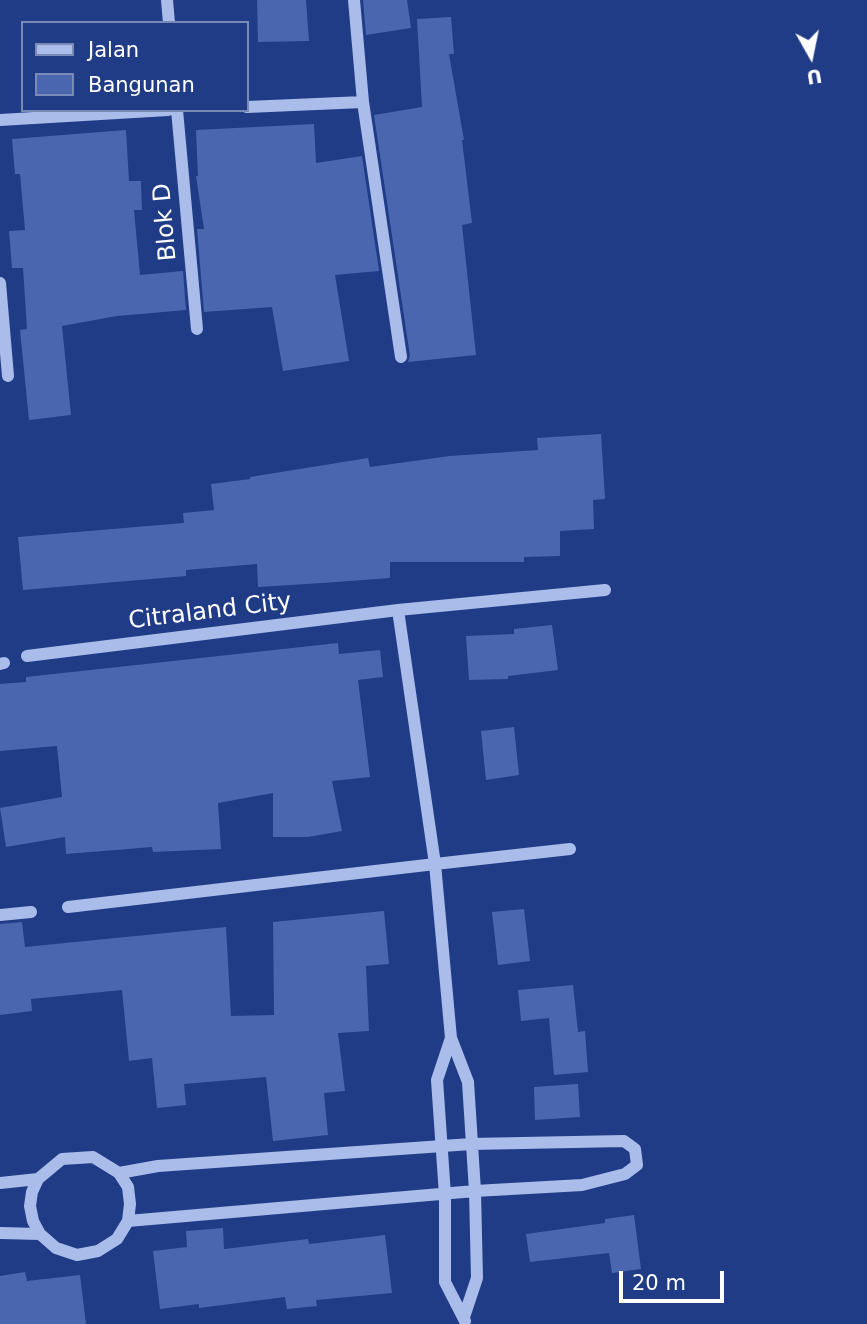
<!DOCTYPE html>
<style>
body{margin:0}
#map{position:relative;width:867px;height:1324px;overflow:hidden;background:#203c86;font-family:"DejaVu Sans",sans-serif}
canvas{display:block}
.legend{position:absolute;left:21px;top:21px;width:228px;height:91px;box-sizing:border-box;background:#203c86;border:2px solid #798ab6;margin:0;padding:9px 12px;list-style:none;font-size:21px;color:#fff}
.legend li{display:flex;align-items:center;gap:14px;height:35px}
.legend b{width:35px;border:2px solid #798ab6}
.north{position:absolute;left:776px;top:21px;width:70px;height:70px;-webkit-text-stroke:5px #203c86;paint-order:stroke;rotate:171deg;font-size:19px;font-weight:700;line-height:28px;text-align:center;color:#fff}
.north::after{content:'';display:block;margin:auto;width:24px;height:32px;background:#fff;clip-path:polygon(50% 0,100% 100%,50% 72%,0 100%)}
.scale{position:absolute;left:619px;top:1271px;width:105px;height:32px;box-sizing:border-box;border:4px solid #fff;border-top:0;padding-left:9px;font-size:21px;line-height:24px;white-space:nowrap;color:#fff;-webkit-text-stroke:5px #203c86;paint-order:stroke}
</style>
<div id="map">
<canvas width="867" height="1324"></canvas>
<ul class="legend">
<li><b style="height:9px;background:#a9bcea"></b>Jalan</li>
<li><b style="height:19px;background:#4966ae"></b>Bangunan</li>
</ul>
<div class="north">U</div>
<div class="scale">20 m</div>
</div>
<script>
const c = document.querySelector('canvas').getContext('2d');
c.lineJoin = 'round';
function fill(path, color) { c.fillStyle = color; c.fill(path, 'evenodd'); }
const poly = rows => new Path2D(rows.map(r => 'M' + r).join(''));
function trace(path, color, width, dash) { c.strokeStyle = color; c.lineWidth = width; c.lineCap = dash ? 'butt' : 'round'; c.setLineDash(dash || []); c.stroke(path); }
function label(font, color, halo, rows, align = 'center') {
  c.font = font + ' "DejaVu Sans",sans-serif'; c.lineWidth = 5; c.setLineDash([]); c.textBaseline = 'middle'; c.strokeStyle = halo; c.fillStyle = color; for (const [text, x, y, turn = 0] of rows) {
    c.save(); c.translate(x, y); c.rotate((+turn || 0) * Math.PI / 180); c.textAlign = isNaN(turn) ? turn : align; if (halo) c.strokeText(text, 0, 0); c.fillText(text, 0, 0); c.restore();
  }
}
fill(poly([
 [257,0,306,0,309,41,258,42],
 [363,0,407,0,411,28,366,35],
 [451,17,454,54,449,54,464,140,462,140,472,223,462,225,476,355,408,362,410,356,374,115,422,107,417,19],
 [314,124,316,163,362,156,379,271,335,275,349,361,283,371,272,307,204,312,197,229,204,229,196,176,198,176,196,130],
 [126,130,129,181,141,181,142,210,134,210,140,275,183,271,186,310,117,316,62,326,71,415,29,420,20,330,27,329,23,268,12,268,9,231,25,230,20,174,15,174,12,139],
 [601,434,605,499,593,500,594,529,560,531,560,556,524,557,524,562,390,562,390,578,323,583,258,587,257,564,186,570,186,576,23,590,18,537,184,523,183,513,214,510,211,484,250,479,250,477,368,458,370,467,450,456,538,450,537,438],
 [552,625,558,670,508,676,508,679,469,680,466,636,514,634,514,629],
 [338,643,339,654,380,650,383,677,358,680,370,777,332,781,342,831,308,837,273,837,273,793,218,803,221,849,153,852,152,847,66,854,65,837,6,847,0,808,62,797,57,746,0,751,0,684,26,682,26,677],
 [514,727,519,775,486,780,481,731],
 [524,909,530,961,498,965,492,912],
 [384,911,389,964,366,966,369,1031,338,1033,345,1091,324,1093,328,1135,273,1141,266,1077,184,1084,186,1105,157,1108,152,1058,129,1061,122,990,31,999,32,1011,0,1015,0,924,22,922,25,947,226,927,231,1016,274,1015,273,922],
 [573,985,578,1032,585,1031,588,1072,554,1075,549,1018,521,1021,518,990],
 [578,1084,580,1117,535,1120,534,1087],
 [634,1215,641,1269,612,1273,609,1253,530,1262,526,1234,605,1223,605,1219],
 [223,1228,224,1249,308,1239,309,1244,385,1235,392,1293,316,1300,317,1306,287,1309,285,1297,199,1308,199,1304,160,1309,153,1251,187,1247,186,1231],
 [25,1272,27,1281,80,1275,86,1324,0,1324,0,1276]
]), '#4966ae');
trace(poly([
 [167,0,169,23],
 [363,102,401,357],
 [247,107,363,102,354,0],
 [177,110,197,329],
 [0,120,168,110],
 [0,283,8,376],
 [398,610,605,590],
 [27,656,398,610,435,864,68,907],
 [0,664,4,663],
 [0,915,31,912],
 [451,1038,437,1080,445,1195,445,1282,465,1321],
 [119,1173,158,1166,471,1144,624,1141,635,1149,637,1165,625,1174,582,1185,475,1191,128,1221],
 [0,1183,38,1179,62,1159,93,1157,119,1173,128,1187,130,1204,128,1221,117,1239,98,1251,77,1255,56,1248,40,1234,33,1221,30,1206,32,1192,38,1179],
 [0,1233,40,1234],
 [464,1317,477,1278,475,1191,468,1082,451,1038,435,864,570,849]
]), '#a9bcea', 12);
label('24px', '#fff', '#203c86', [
 ["Blok D",166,222,-95],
 ["Citraland City",210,612,-7]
]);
</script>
